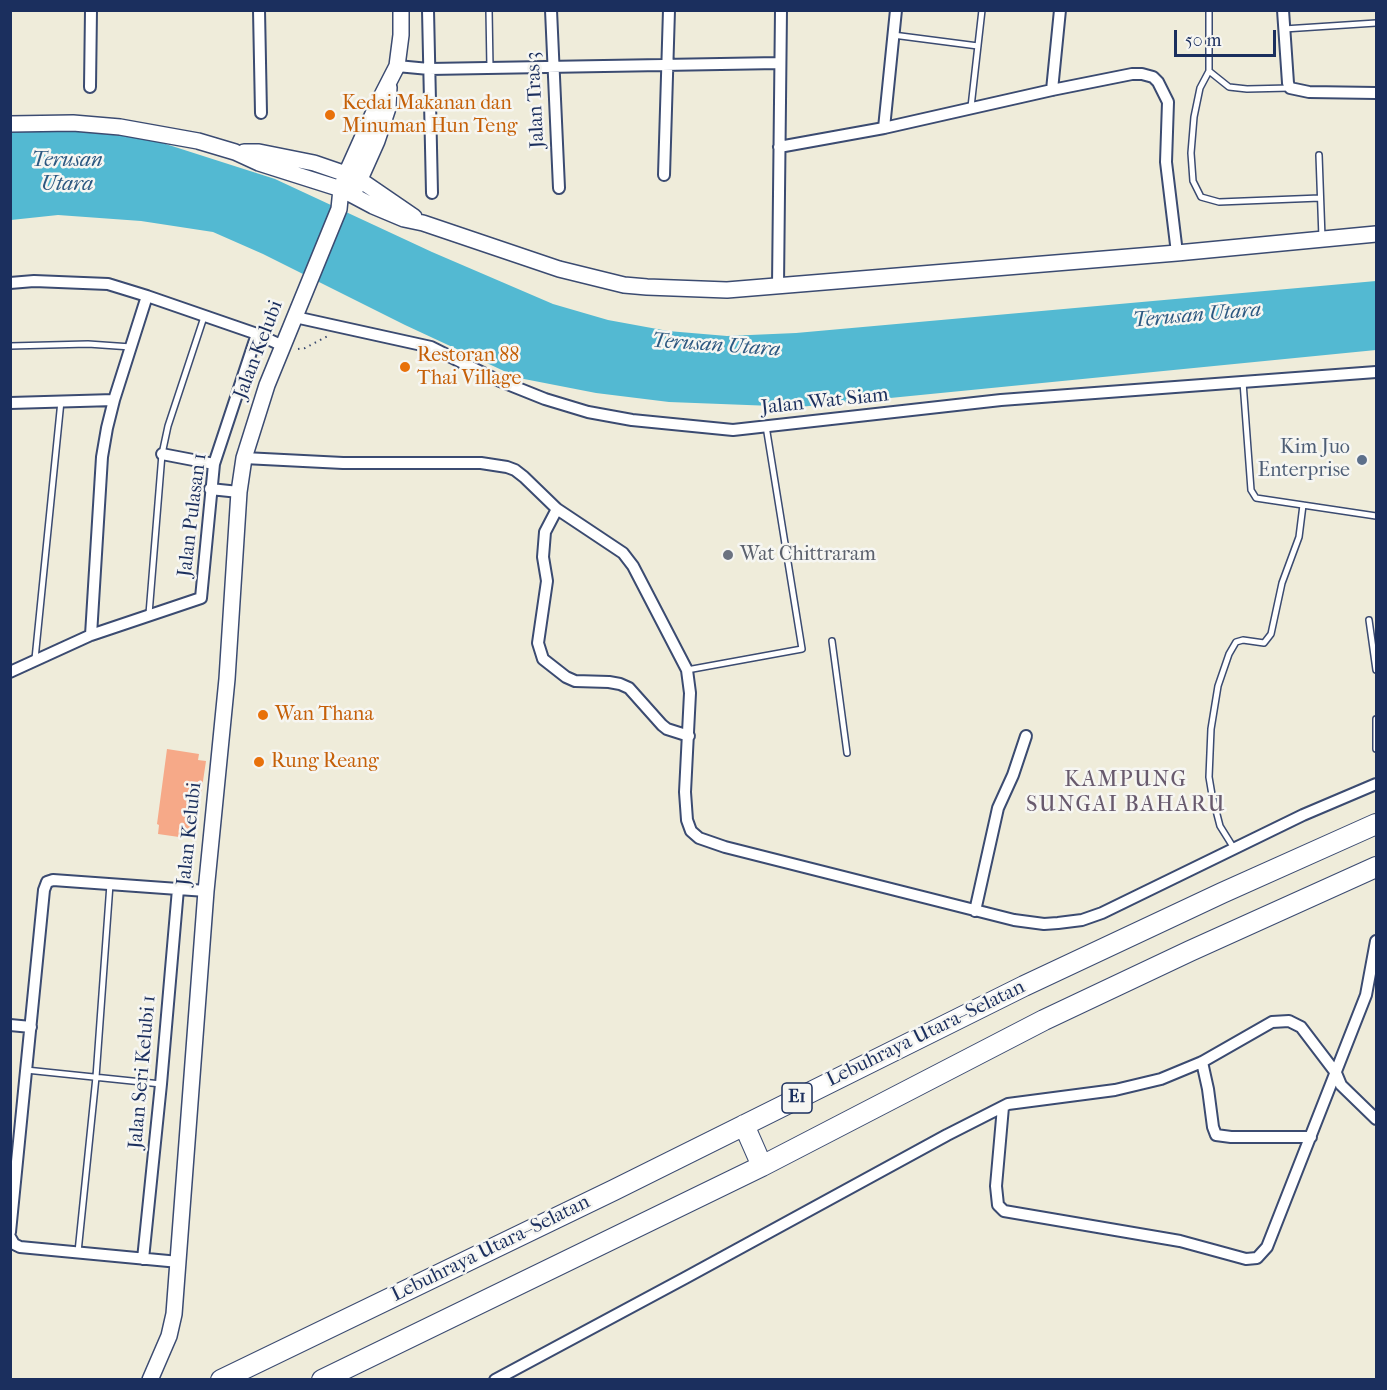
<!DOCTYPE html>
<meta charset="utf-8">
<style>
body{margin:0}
#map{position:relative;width:1387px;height:1390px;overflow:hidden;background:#efecda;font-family:"IM FELL French Canon",serif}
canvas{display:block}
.frame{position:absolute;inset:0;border:12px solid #1b2f5e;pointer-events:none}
.scale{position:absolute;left:1174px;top:30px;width:102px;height:27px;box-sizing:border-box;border:3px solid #1b2f5e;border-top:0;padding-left:8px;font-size:18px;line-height:21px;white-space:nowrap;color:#1b2f5e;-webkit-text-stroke:4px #f6f6f2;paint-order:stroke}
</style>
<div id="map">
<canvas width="1387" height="1390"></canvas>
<div class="frame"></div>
<div class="scale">50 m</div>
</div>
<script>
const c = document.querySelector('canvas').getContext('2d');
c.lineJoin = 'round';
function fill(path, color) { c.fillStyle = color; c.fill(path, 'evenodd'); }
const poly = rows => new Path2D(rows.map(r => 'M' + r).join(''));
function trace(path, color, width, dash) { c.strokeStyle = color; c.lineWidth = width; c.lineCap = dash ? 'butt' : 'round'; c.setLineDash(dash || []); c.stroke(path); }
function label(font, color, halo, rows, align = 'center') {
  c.font = font + ' "IM FELL French Canon",serif'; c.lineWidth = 5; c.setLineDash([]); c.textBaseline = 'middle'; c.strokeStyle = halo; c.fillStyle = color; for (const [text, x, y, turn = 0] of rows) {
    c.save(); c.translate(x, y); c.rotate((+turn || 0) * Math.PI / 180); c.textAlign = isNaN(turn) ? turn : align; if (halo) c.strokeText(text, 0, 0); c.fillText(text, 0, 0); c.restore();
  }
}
fill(poly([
 [60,129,150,139,275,179,432,252,553,304,608,320,668,331,727,336,796,333,1376,281,1376,350,799,407,669,402,596,393,519,378,405,325,263,254,213,232,141,221,58,215,11,220,10,131]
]), '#53b9d2');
fill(poly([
 [167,749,199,754,198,760,206,761,200,801,192,800,191,810,197,811,193,839,158,834,159,825,157,824]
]), '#f6a988');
const lane = poly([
 [489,10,490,68],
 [1209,10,1209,71,1229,87,1247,89,1290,88],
 [1284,29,1376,23],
 [893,35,978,46],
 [1209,71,1200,88,1194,117,1191,153,1193,181,1201,197,1219,202,1320,198],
 [971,107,982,10],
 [1319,155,1322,238],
 [10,346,88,344,131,347],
 [1243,382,1251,490,1256,498,1376,516],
 [149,614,162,454,168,426,204,317],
 [1369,620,1376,670],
 [832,641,847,753],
 [35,659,61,401],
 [687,670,802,649,766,426],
 [1376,719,1376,749],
 [1235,850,1220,826,1212,795,1209,777,1211,729,1218,686,1229,654,1236,642,1243,640,1264,643,1271,634,1282,583,1299,537,1303,505],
 [26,1070,161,1084],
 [78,1252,96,1077,110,884]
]);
const street = poly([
 [259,10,261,113],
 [428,10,432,193],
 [551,10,559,188],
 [1283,10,1288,83,1290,88,1309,92,1376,93],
 [397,66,429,69,779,63],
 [90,87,91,10],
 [1052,90,1060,10],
 [884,128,896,10],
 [779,147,884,128,1052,90,1132,74,1142,74,1153,77,1158,82,1168,102,1166,162,1177,253],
 [664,175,669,10],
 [10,283,34,281,108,284,147,296,257,334,283,346],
 [778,285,781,10],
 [295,317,431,347,495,379,545,399,588,412,632,420,733,430,1001,400,1376,372],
 [10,403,114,400],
 [162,454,214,464],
 [244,458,343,463,481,463,507,467,515,470,524,477,557,509,623,553,633,566,687,670,690,693,685,792,687,820,691,831,699,838,725,847,1014,920,1044,924,1058,923,1082,920,1102,913,1303,815,1376,784],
 [210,489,239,492],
 [557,509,545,532,543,557,547,581,538,643,543,659,566,677,575,681,609,682,620,684,629,688,662,725,667,729,689,736],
 [91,635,102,457,107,428,114,400,147,296],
 [10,672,91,635,201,598,214,464,257,334],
 [975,911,998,808,1013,775,1026,736],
 [10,1025,31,1027],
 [1202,1062,1208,1089,1213,1127,1216,1135,1231,1137,1311,1137],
 [1003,1107,996,1186,998,1205,1004,1211,1180,1241,1246,1259,1257,1258,1267,1247,1366,995,1376,941],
 [10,1232,44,890,47,882,53,880,206,891],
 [10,1237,14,1244,20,1247,179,1262],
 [143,1259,161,1084,178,889],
 [495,1380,685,1278,947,1135,1008,1104,1115,1090,1161,1079,1202,1062,1272,1022,1289,1021,1301,1027,1336,1073,1341,1085,1376,1119]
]);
const secondary = poly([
 [10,124,73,123,120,127,198,141,235,152,259,163,341,189,373,206,404,219,423,223,559,269,624,285,647,287,727,290,1177,253,1376,234],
 [244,152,259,152,314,163,346,174,360,180,414,217],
 [356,188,377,141,388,108,389,87],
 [150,1380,169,1336,174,1314,206,891,227,679,239,492,244,458,267,385,339,209,341,189,346,174,377,105,397,66,401,35,401,10]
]);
const highway = poly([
 [744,1125,762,1166],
 [221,1380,614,1190,1024,986,1222,893,1376,824],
 [322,1380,762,1166,1044,1020,1190,951,1376,867]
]);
trace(lane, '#3b4b71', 8);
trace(street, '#3b4b71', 14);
trace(secondary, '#3b4b71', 18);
trace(highway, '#3b4b71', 22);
trace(poly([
 [298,349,305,348,328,336]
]), '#3b4b71', 2, [1.5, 4.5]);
trace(lane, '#fff', 5);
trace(street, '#fff', 10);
trace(secondary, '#fff', 15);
trace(highway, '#fff', 20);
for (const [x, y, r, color] of [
 [330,115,6,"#e8710a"],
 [405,367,6,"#e8710a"],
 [1362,460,6,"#5c6f8a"],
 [728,555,6,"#6b7280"],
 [263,715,6,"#e8710a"],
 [259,762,6,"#e8710a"]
]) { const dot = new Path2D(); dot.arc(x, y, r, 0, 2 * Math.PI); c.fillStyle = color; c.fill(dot); trace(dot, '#f6f6f2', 2); }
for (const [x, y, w] of [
 [797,1098,30]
]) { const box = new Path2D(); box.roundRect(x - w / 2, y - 15, w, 30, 4.5); c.fillStyle = '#f6f6f2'; c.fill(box); trace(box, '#1b2f5e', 1.5); }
label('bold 18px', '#1b2f5e', null, [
 ["E1",797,1098]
]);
label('20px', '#1b2f5e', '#f6f6f2', [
 ["Jalan Tras 3",536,100,-93],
 ["Jalan Kelubi",259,350,-69],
 ["Jalan Wat Siam",825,402,-6],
 ["Jalan Pulasan 1",193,515,-83],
 ["Jalan Kelubi",190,834,-84],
 ["Lebuhraya Utara–Selatan",926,1034,-26],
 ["Jalan Seri Kelubi 1",143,1072,-85],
 ["Lebuhraya Utara–Selatan",491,1249,-26]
]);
label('20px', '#c56008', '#f6f6f2', [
 ["Kedai Makanan dan",342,104],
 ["Minuman Hun Teng",342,127],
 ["Restoran 88",417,356],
 ["Thai Village",417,379],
 ["Wan Thana",275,715],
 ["Rung Reang",271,762]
], 'left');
label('20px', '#4e5e75', '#f6f6f2', [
 ["Kim Juo",1350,448],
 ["Enterprise",1350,471]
], 'right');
label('20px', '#5b616d', '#f6f6f2', [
 ["Wat Chittraram",740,555]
], 'left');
label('italic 21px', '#2c5881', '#f6f6f2', [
 ["Terusan",67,161],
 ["Utara",67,185],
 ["Terusan Utara",1197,316,-5],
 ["Terusan Utara",716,346,4]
]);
c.letterSpacing = '1.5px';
label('22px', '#685a6d', '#f6f6f2', [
 ["KAMPUNG",1126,781],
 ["SUNGAI BAHARU",1126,806]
]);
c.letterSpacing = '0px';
</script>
